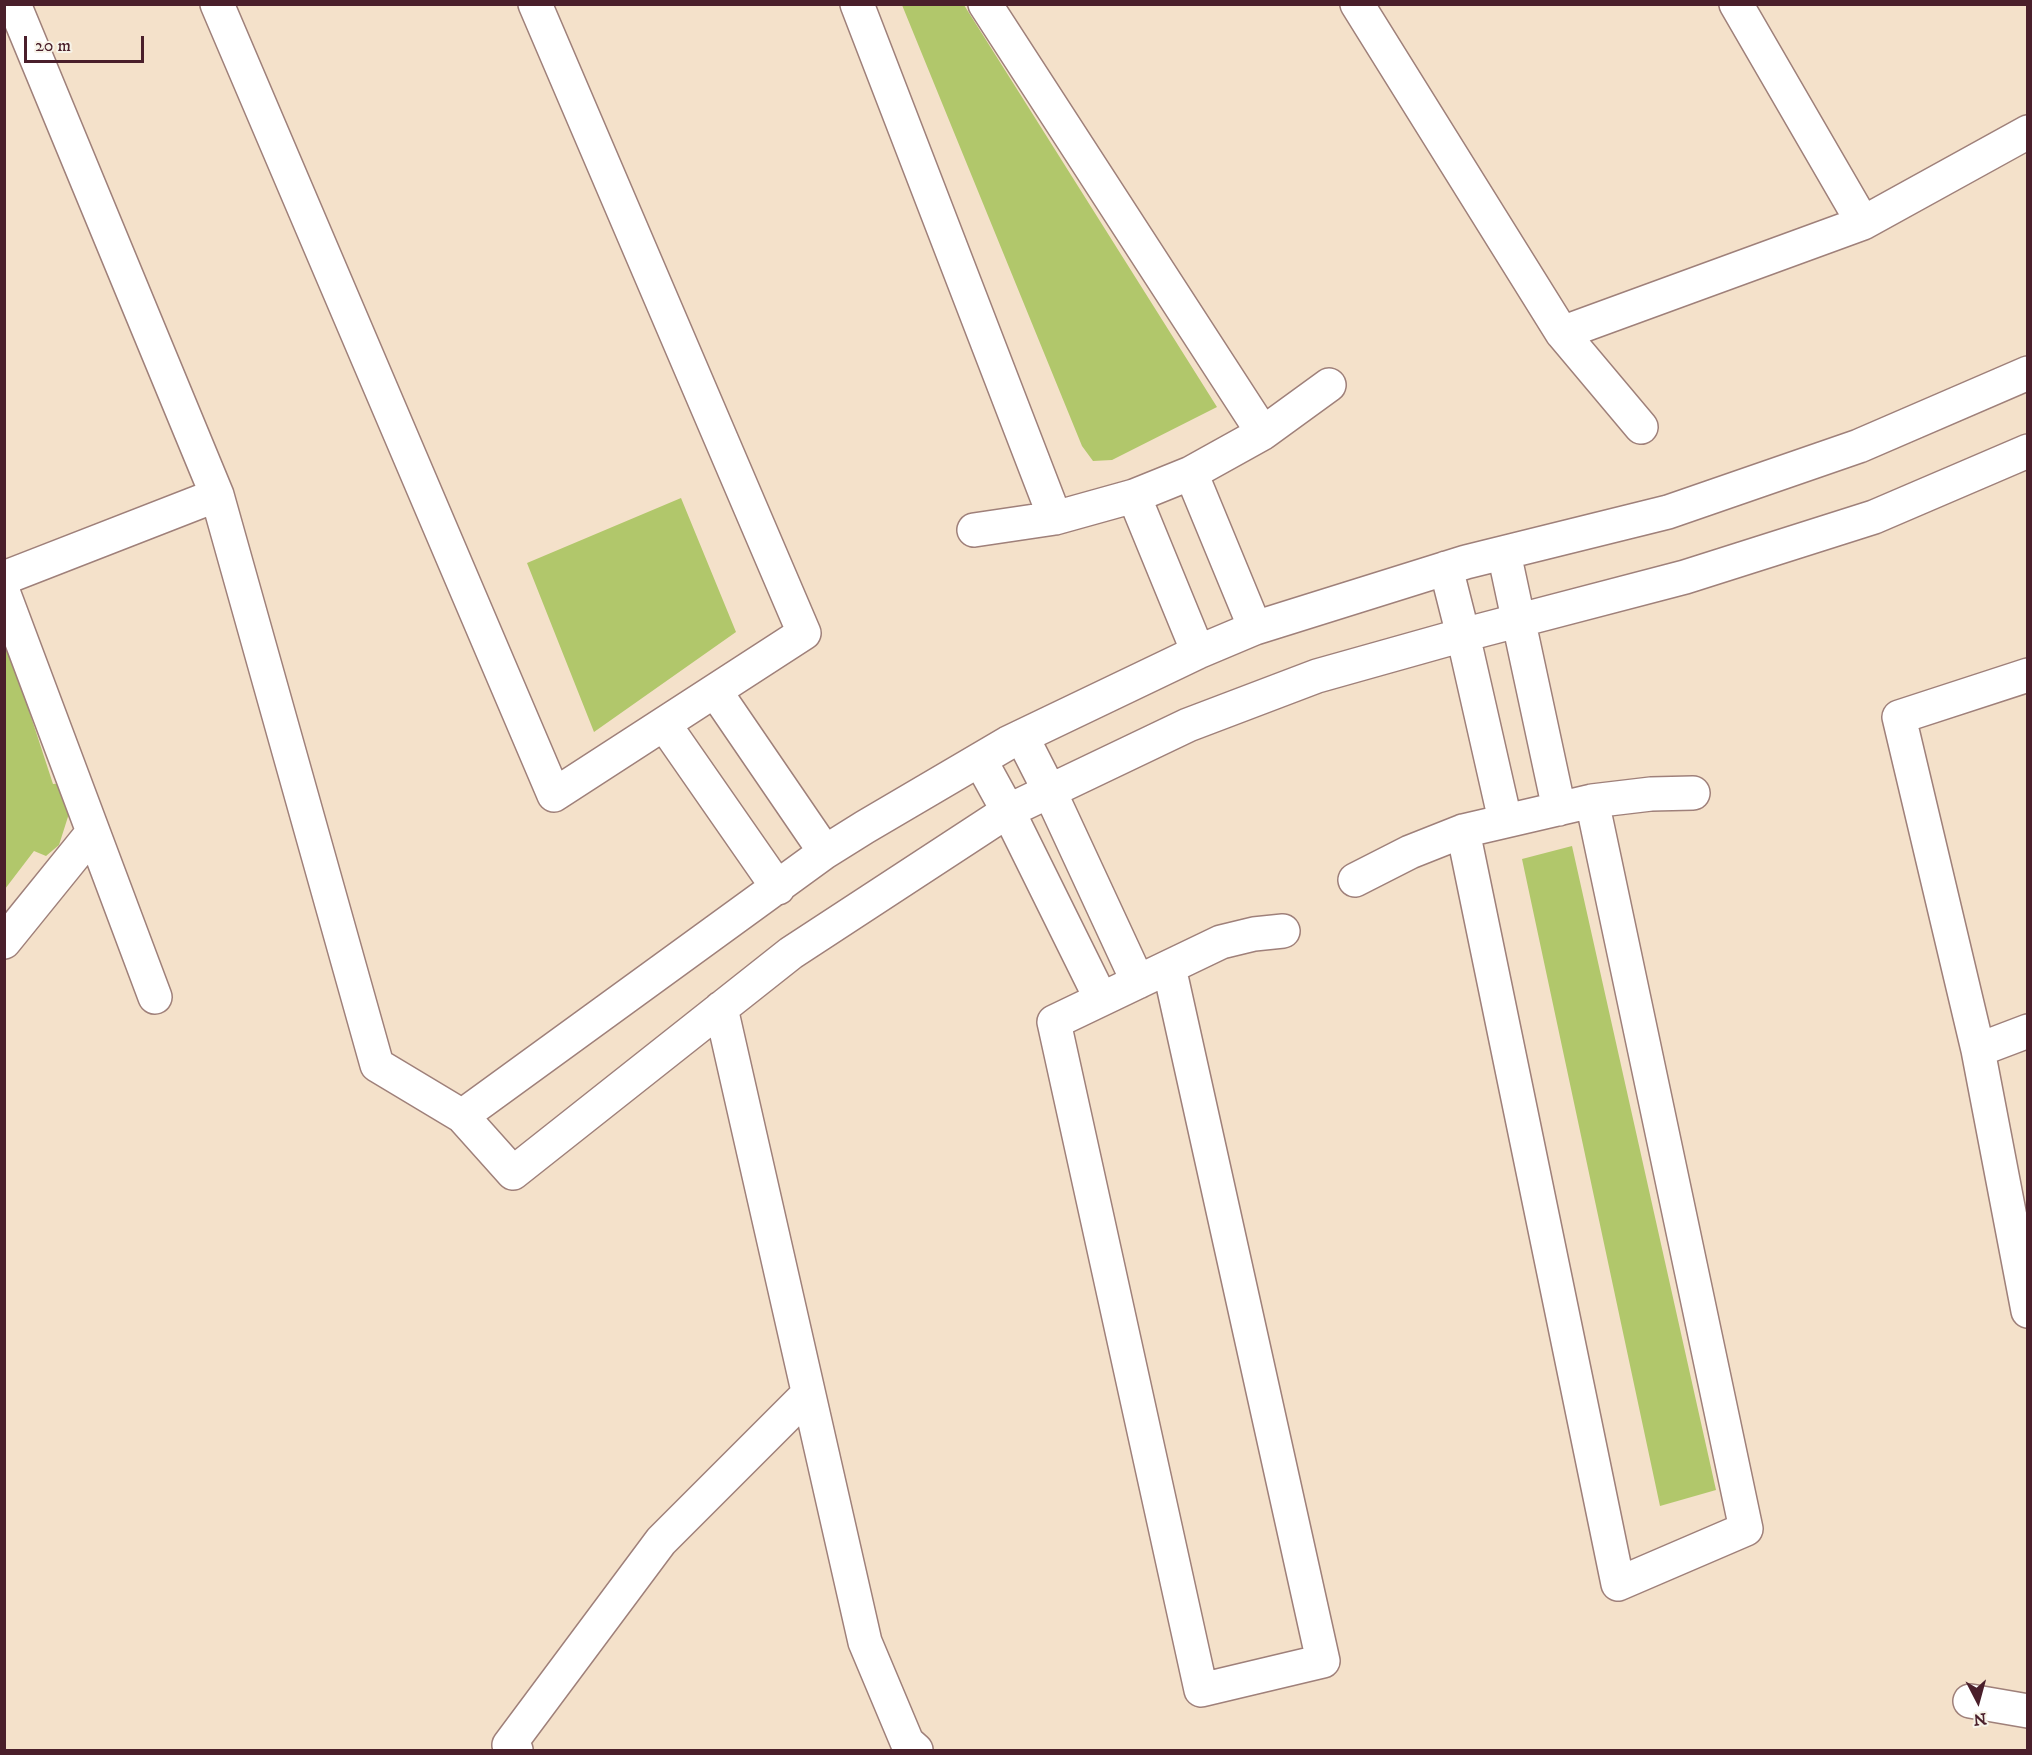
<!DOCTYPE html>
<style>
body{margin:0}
#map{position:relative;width:2032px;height:1755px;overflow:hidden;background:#f4e1ca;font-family:"IM FELL DW Pica",serif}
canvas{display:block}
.frame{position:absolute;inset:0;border:6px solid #4a1f2b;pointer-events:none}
.north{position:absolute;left:1948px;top:1671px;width:60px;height:60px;-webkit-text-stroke:4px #f7f3e8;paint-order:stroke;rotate:174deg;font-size:16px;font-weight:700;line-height:24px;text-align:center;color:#4a1f2b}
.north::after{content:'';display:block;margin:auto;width:21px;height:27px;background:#4a1f2b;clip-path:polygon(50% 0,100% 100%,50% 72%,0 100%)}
.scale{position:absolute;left:24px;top:36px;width:120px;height:27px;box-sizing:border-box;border:3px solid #4a1f2b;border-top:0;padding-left:8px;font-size:18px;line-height:21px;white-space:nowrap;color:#4a1f2b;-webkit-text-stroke:4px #f7f3e8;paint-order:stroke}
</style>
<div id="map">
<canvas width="2032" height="1755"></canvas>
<div class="frame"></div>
<div class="north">N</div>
<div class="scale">20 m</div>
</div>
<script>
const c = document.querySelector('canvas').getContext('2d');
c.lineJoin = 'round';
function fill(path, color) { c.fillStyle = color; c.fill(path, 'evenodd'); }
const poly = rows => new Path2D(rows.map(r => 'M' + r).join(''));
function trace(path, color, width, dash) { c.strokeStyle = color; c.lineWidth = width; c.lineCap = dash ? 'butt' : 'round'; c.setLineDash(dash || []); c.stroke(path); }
fill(poly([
 [902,5,964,5,1217,407,1112,460,1093,461,1082,446],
 [681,498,736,632,594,732,527,563],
 [4,634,53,784,65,783,73,801,59,845,46,856,34,851,5,889],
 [1572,846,1716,1490,1660,1506,1522,859]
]), '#b1c76b');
const minor = poly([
 [14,4,217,495,377,1065,462,1116],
 [217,4,554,795,804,633,535,4],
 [857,4,1055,518],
 [985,4,1263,433],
 [1357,4,1562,333,1641,427],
 [1736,4,1863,223],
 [1562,333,1863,223,2028,132],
 [2028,373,1859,446,1668,512,1466,562,1255,628,1198,652,1008,743,865,827,825,852,462,1116,513,1173,791,953,1008,811,1188,725,1317,676,1463,635,1685,577,1874,517,2028,451],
 [1191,473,1255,628],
 [1134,496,1198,652],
 [974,530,1055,518,1134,496,1191,473,1263,433,1329,385],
 [1504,553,1559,809],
 [1446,568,1463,635,1505,820],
 [4,578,217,495],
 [4,594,155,997],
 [2028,675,1899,717,1978,1050,2028,1311],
 [715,691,825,852],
 [664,724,778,888],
 [1022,737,1049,790,1138,982],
 [980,760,1008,811,1101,999],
 [1463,831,1618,1584,1746,1529,1592,801],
 [1355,880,1410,852,1463,831,1592,801,1651,794,1693,793],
 [4,942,93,832],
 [1169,967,1323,1661,1201,1690,1054,1022,1221,942,1254,934,1283,931],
 [721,1008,865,1642,907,1742,916,1750],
 [1978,1050,2028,1031],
 [1970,1701,2028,1711],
 [516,1750,509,1745,661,1541,808,1394]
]);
trace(minor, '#9f807a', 36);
trace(minor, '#fff', 33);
</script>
